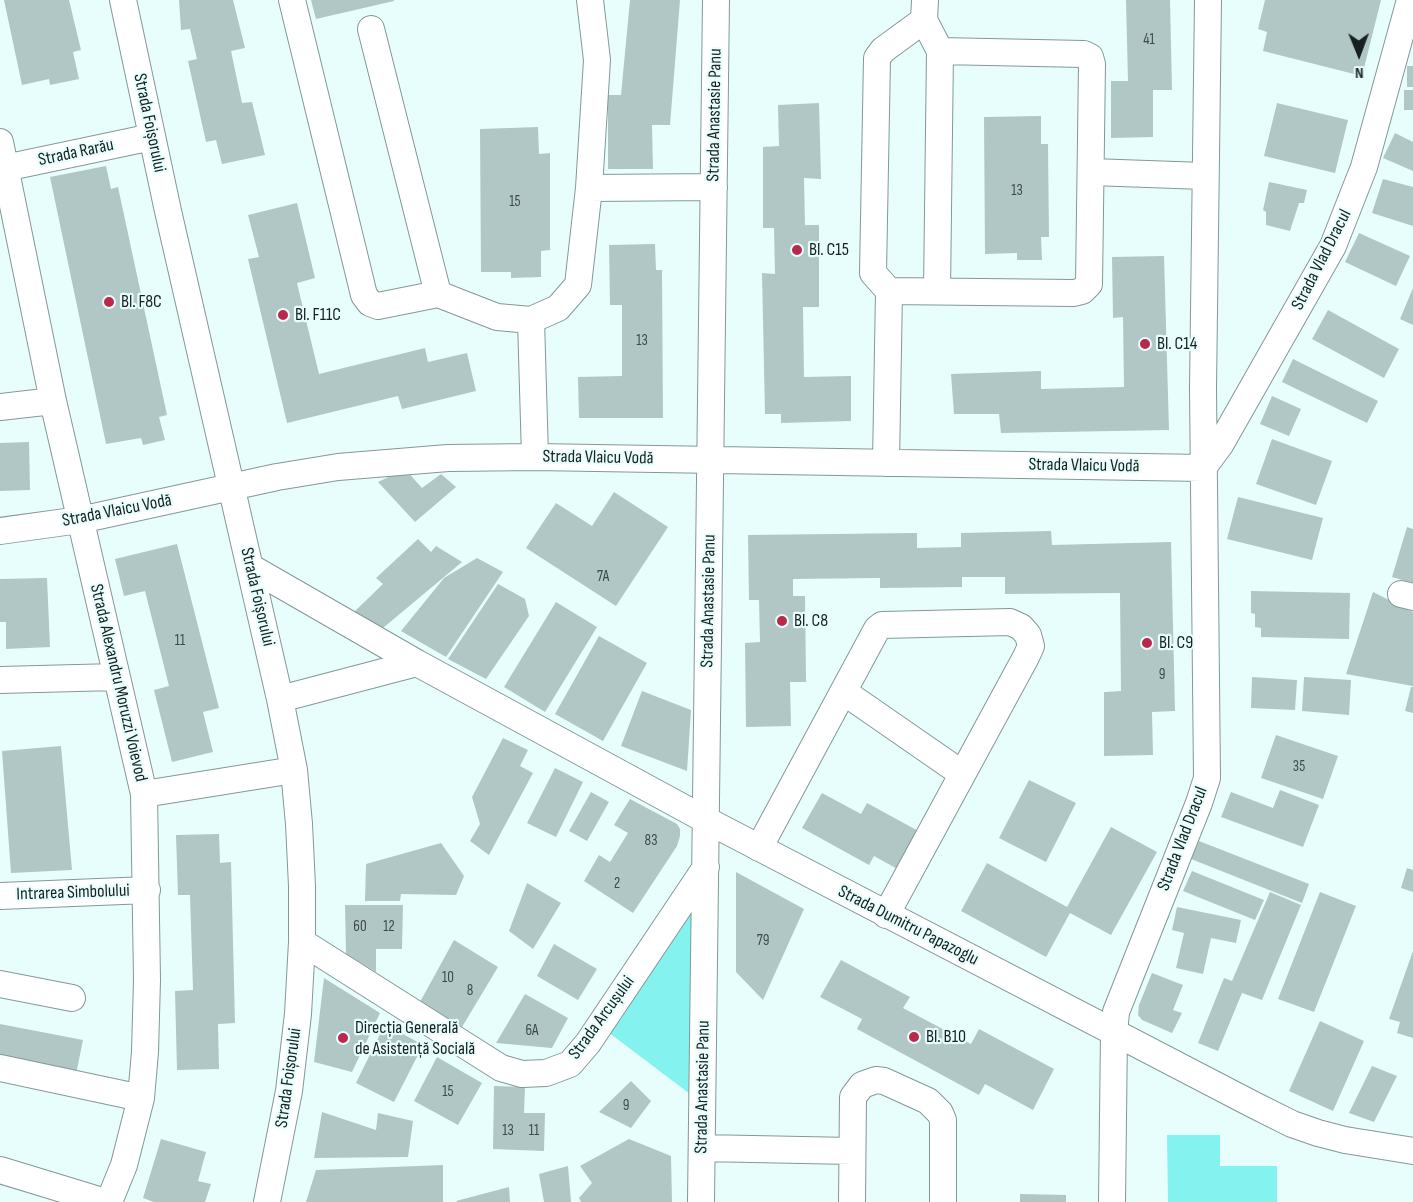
<!DOCTYPE html>
<meta charset="utf-8">
<style>
body{margin:0}
#map{position:relative;width:1413px;height:1202px;overflow:hidden;background:#e7fefd;font-family:"Sofia Sans Condensed",sans-serif}
canvas{display:block}
.north{position:absolute;left:1329px;top:24px;width:60px;height:60px;-webkit-text-stroke:4px #e7fefd;paint-order:stroke;rotate:179deg;font-size:16px;font-weight:700;line-height:24px;text-align:center;color:#182020}
.north::after{content:'';display:block;margin:auto;width:21px;height:27px;background:#182020;clip-path:polygon(50% 0,100% 100%,50% 72%,0 100%)}
</style>
<div id="map">
<canvas width="1413" height="1202"></canvas>
<div class="north">N</div>
</div>
<script>
const c = document.querySelector('canvas').getContext('2d');
c.lineJoin = 'round';
function fill(path, color) { c.fillStyle = color; c.fill(path, 'evenodd'); }
const poly = rows => new Path2D(rows.map(r => 'M' + r).join(''));
function trace(path, color, width, dash) { c.strokeStyle = color; c.lineWidth = width; c.lineCap = dash ? 'butt' : 'round'; c.setLineDash(dash || []); c.stroke(path); }
function label(font, color, halo, rows, align = 'center') {
  c.font = font + ' "Sofia Sans Condensed",sans-serif'; c.lineWidth = 4.5; c.setLineDash([]); c.textBaseline = 'middle'; c.strokeStyle = halo; c.fillStyle = color; for (const [text, x, y, turn = 0] of rows) {
    c.save(); c.translate(x, y); c.rotate((+turn || 0) * Math.PI / 180); c.textAlign = isNaN(turn) ? turn : align; if (halo) c.strokeText(text, 0, 0); c.fillText(text, 0, 0); c.restore();
  }
}
fill(poly([
 [694,904,690,1094,608,1032],
 [1167,1135,1220,1135,1220,1166,1277,1166,1277,1202,1168,1202]
]), '#84f2ef');
fill(poly([
 [4,0,69,0,81,50,73,52,79,79,50,85,49,79,22,85],
 [179,0,233,0,245,48,231,51,242,103,252,102,265,155,222,164,216,140,206,142,188,61,197,59,190,29,181,30],
 [311,0,394,0,394,1,316,19],
 [630,0,680,0,670,125,652,125,653,169,608,169,608,95,621,95],
 [1126,0,1170,0,1172,90,1153,90,1153,137,1111,138,1111,81,1128,81],
 [1265,0,1381,0,1362,76,1263,51,1267,32,1258,29],
 [1407,66,1413,66,1413,87,1407,87],
 [1404,90,1413,90,1413,110,1404,110],
 [819,103,821,179,804,178,805,225,819,225,819,307,803,307,804,377,851,376,851,421,781,423,781,414,765,414,762,273,775,274,774,228,763,228,763,147,779,146,778,105],
 [1277,103,1348,120,1335,173,1264,156],
 [1041,116,1041,144,1048,144,1049,237,1041,237,1042,260,1017,260,1017,253,985,254,984,117],
 [538,127,539,154,550,153,550,250,541,251,541,277,511,278,511,272,481,272,480,129],
 [1395,133,1413,142,1413,171,1383,158],
 [106,166,111,189,118,187,167,415,159,417,165,440,143,445,141,438,106,444,50,177],
 [1383,179,1413,187,1413,226,1372,213],
 [1269,182,1307,190,1304,203,1299,203,1290,231,1266,225,1266,212,1263,210],
 [297,203,315,278,297,283,319,374,425,348,428,362,467,353,476,391,402,409,398,396,287,423,248,259,259,257,248,215],
 [1359,233,1410,256,1396,286,1345,262],
 [655,244,656,270,662,270,663,418,579,418,578,377,622,376,622,305,610,305,609,245],
 [1164,256,1169,430,1001,433,999,414,954,414,951,374,1041,371,1041,389,1124,387,1123,317,1113,318,1112,257],
 [1413,288,1413,325,1400,319],
 [1328,310,1399,349,1384,378,1312,339],
 [1293,359,1378,401,1367,423,1282,382],
 [1272,396,1301,409,1289,436,1260,424],
 [1272,439,1332,461,1316,505,1256,484],
 [29,442,30,490,0,491,0,443],
 [405,469,422,488,441,474,456,487,415,522,378,482],
 [614,492,668,527,616,606,526,548,556,503,592,526],
 [1238,497,1323,518,1312,560,1227,539],
 [1407,527,1413,529,1413,583,1392,577],
 [1051,531,1052,545,1171,542,1175,711,1152,712,1153,755,1104,756,1104,692,1121,691,1120,593,1005,594,1005,577,962,577,962,587,880,588,880,578,793,579,793,596,805,596,806,682,790,682,791,726,746,727,745,643,760,642,759,600,749,600,748,535,917,533,917,548,961,547,961,533],
 [418,539,431,552,436,546,462,562,383,628,354,612,383,584,376,578],
 [177,544,219,708,203,712,213,752,172,762,154,690,169,686,145,591,124,596,115,559],
 [477,558,503,572,446,657,401,631,444,578],
 [47,578,50,647,6,649,6,622,0,622,0,579],
 [498,584,525,599,529,616,486,679,448,659],
 [1251,591,1350,593,1349,639,1261,637,1261,628,1255,627,1255,614,1251,613],
 [1373,592,1413,612,1413,686,1346,674],
 [556,602,597,627,545,712,504,687],
 [599,636,647,663,603,741,555,714],
 [1252,677,1297,680,1295,710,1251,708],
 [1304,677,1351,680,1349,715,1302,711],
 [1411,687,1413,687,1413,713,1405,711],
 [642,691,691,710,687,771,621,746],
 [1276,735,1338,756,1323,799,1261,778],
 [503,738,528,750,520,766,533,773,489,855,470,841,480,824,472,797],
 [61,746,72,870,11,873,2,751],
 [555,768,583,782,556,837,527,823],
 [1029,780,1076,803,1046,862,999,838],
 [1280,790,1319,805,1303,847,1221,817,1231,792,1273,808],
 [591,792,609,802,587,841,569,831],
 [822,793,861,814,867,803,922,833,901,871,874,856,869,865,802,828],
 [630,799,677,824,680,829,680,836,677,846,633,913,584,881,599,855,610,862,628,833,614,825],
 [1111,827,1157,852,1111,935,1070,913,1046,957,961,911,987,863,1067,907],
 [219,834,220,863,231,862,235,1023,218,1024,219,1069,177,1070,175,991,193,990,190,895,178,895,176,835],
 [1199,841,1309,884,1302,903,1191,859],
 [441,843,464,876,456,895,401,894,400,901,365,901,366,864],
 [1407,868,1413,870,1413,892,1401,888],
 [1192,871,1264,900,1255,920,1183,891],
 [736,872,804,909,763,1000,736,972],
 [527,883,561,903,533,949,509,931],
 [1270,892,1301,905,1262,1000,1242,993,1218,1051,1198,1043,1224,978,1232,981],
 [1320,892,1356,906,1314,1012,1278,999],
 [345,905,403,905,402,949,376,949,376,972,346,954],
 [1177,907,1241,920,1236,943,1211,938,1203,974,1176,968,1184,933,1172,930],
 [454,940,498,967,462,1027,420,1002],
 [554,944,597,969,578,1000,537,976],
 [1413,951,1413,1038,1397,1033,1400,1022,1389,1019],
 [841,960,910,997,903,1008,971,1044,979,1029,1054,1069,1033,1110,985,1084,979,1095,857,1029,862,1019,820,997],
 [1152,973,1183,985,1173,1010,1182,1013,1172,1033,1142,1020,1138,1015,1139,1005],
 [324,978,380,1013,352,1072,314,1062],
 [525,994,568,1018,552,1048,496,1043],
 [1320,1021,1364,1041,1333,1111,1289,1091],
 [0,1024,83,1040,75,1079,0,1064],
 [385,1024,423,1045,394,1102,356,1083],
 [437,1057,482,1083,458,1125,414,1101],
 [1372,1066,1397,1076,1374,1122,1349,1113],
 [631,1081,651,1101,631,1128,599,1112],
 [494,1086,525,1087,524,1113,545,1113,544,1151,493,1149],
 [322,1112,376,1130,378,1113,413,1121,408,1157,314,1158],
 [161,1139,206,1152,198,1181,211,1184,205,1202,154,1202,143,1198],
 [629,1139,671,1156,672,1202,581,1202,579,1198,592,1183,580,1166],
 [443,1165,443,1202,306,1202,316,1170],
 [568,1166,571,1202,544,1202,539,1174],
 [509,1187,510,1202,457,1202,456,1201],
 [1020,1194,1066,1195,1066,1202,1020,1202]
]), '#b1c7c6');
const minor = poly([
 [123,0,168,211,280,699,294,770,299,824,302,886,302,942,298,1014,289,1091,267,1202],
 [292,0,364,295,370,303,378,306,438,294,497,317,531,320,558,308,578,285,589,188,597,60,590,0],
 [371,29,438,294],
 [0,142,53,401,144,794,147,980,145,1052,141,1098,124,1165,109,1202],
 [0,169,152,137],
 [1091,172,1204,176],
 [589,188,714,187],
 [889,291,1074,293,1082,291,1089,284,1092,64,1090,57,1084,54,940,51,924,20,925,0],
 [937,291,940,51],
 [531,320,535,457],
 [0,407,53,401],
 [886,463,889,291,873,273,877,58,883,50,924,20],
 [1203,468,1220,445,1333,246,1364,167,1410,0],
 [0,531,80,520,277,477,338,467,448,458,535,457,1203,468],
 [250,567,417,663,706,820,1254,1105,1292,1124,1318,1133,1345,1140,1413,1151],
 [1401,594,1413,597],
 [0,680,116,677],
 [844,692,961,773],
 [280,699,417,663],
 [144,794,294,770],
 [759,848,877,629,882,625,1010,622,1021,627,1028,635,1031,646,1026,657,886,915],
 [0,896,147,890],
 [302,942,501,1068,522,1074,546,1073,570,1064,588,1043,706,867],
 [0,984,72,998],
 [0,1068,141,1098],
 [702,1148,852,1151],
 [0,1170,105,1202],
 [701,1202,716,0],
 [852,1202,853,1097,862,1085,876,1080,884,1081,928,1101,940,1113,943,1120,943,1202],
 [1112,1202,1114,1033,1116,1012,1199,803,1207,778,1203,389,1208,0]
]);
trace(minor, '#839897', 28);
trace(minor, '#fff', 26);
for (const [x, y, r, color] of [
 [797,250,6,"#ba294c"],
 [109,302,6,"#ba294c"],
 [283,315,6,"#ba294c"],
 [1145,344,6,"#ba294c"],
 [782,621,6,"#ba294c"],
 [1147,643,6,"#ba294c"],
 [914,1037,6,"#ba294c"],
 [343,1038,6,"#ba294c"]
]) { const dot = new Path2D(); dot.arc(x, y, r, 0, 2 * Math.PI); c.fillStyle = color; c.fill(dot); trace(dot, '#e7fefd', 2); }
label('15px', '#3e4a4a', null, [
 ["41",1149,40],
 ["13",1017,191],
 ["15",515,202],
 ["13",642,341],
 ["7A",603,577],
 ["11",180,641],
 ["9",1162,675],
 ["35",1299,767],
 ["83",651,841],
 ["2",617,884],
 ["60",360,927],
 ["12",389,927],
 ["79",763,941],
 ["10",448,978],
 ["8",470,991],
 ["6A",532,1031],
 ["15",448,1092],
 ["9",626,1106],
 ["13",508,1131],
 ["11",534,1131]
]);
label('18px', '#182020', '#e7fefd', [
 ["Strada Anastasie Panu",715,115,-89],
 ["Strada Foișorului",149,123,78],
 ["Strada Rarău",76,153,-12],
 ["Strada Vlad Dracul",1322,260,-63],
 ["Strada Vlaicu Vodă",598,458,1],
 ["Strada Vlaicu Vodă",1084,466,1],
 ["Strada Vlaicu Vodă",117,511,-11],
 ["Strada Foișorului",257,597,77],
 ["Strada Anastasie Panu",709,601,-89],
 ["Strada Alexandru Moruzzi Voievod",118,683,77],
 ["Strada Vlad Dracul",1183,839,-69],
 ["Intrarea Simbolului",73,893,-2],
 ["Strada Dumitru Papazoglu",908,926,27],
 ["Strada Arcușului",602,1018,-54],
 ["Strada Foișorului",289,1078,-82],
 ["Strada Anastasie Panu",703,1087,-89]
]);
label('18px', '#182020', '#e7fefd', [
 ["Bl. C15",809,250],
 ["Bl. F8C",121,302],
 ["Bl. F11C",295,315],
 ["Bl. C14",1157,344],
 ["Bl. C8",794,621],
 ["Bl. C9",1159,643],
 ["Direcția Generală",355,1028],
 ["de Asistență Socială",355,1049],
 ["Bl. B10",926,1037]
], 'left');
</script>
